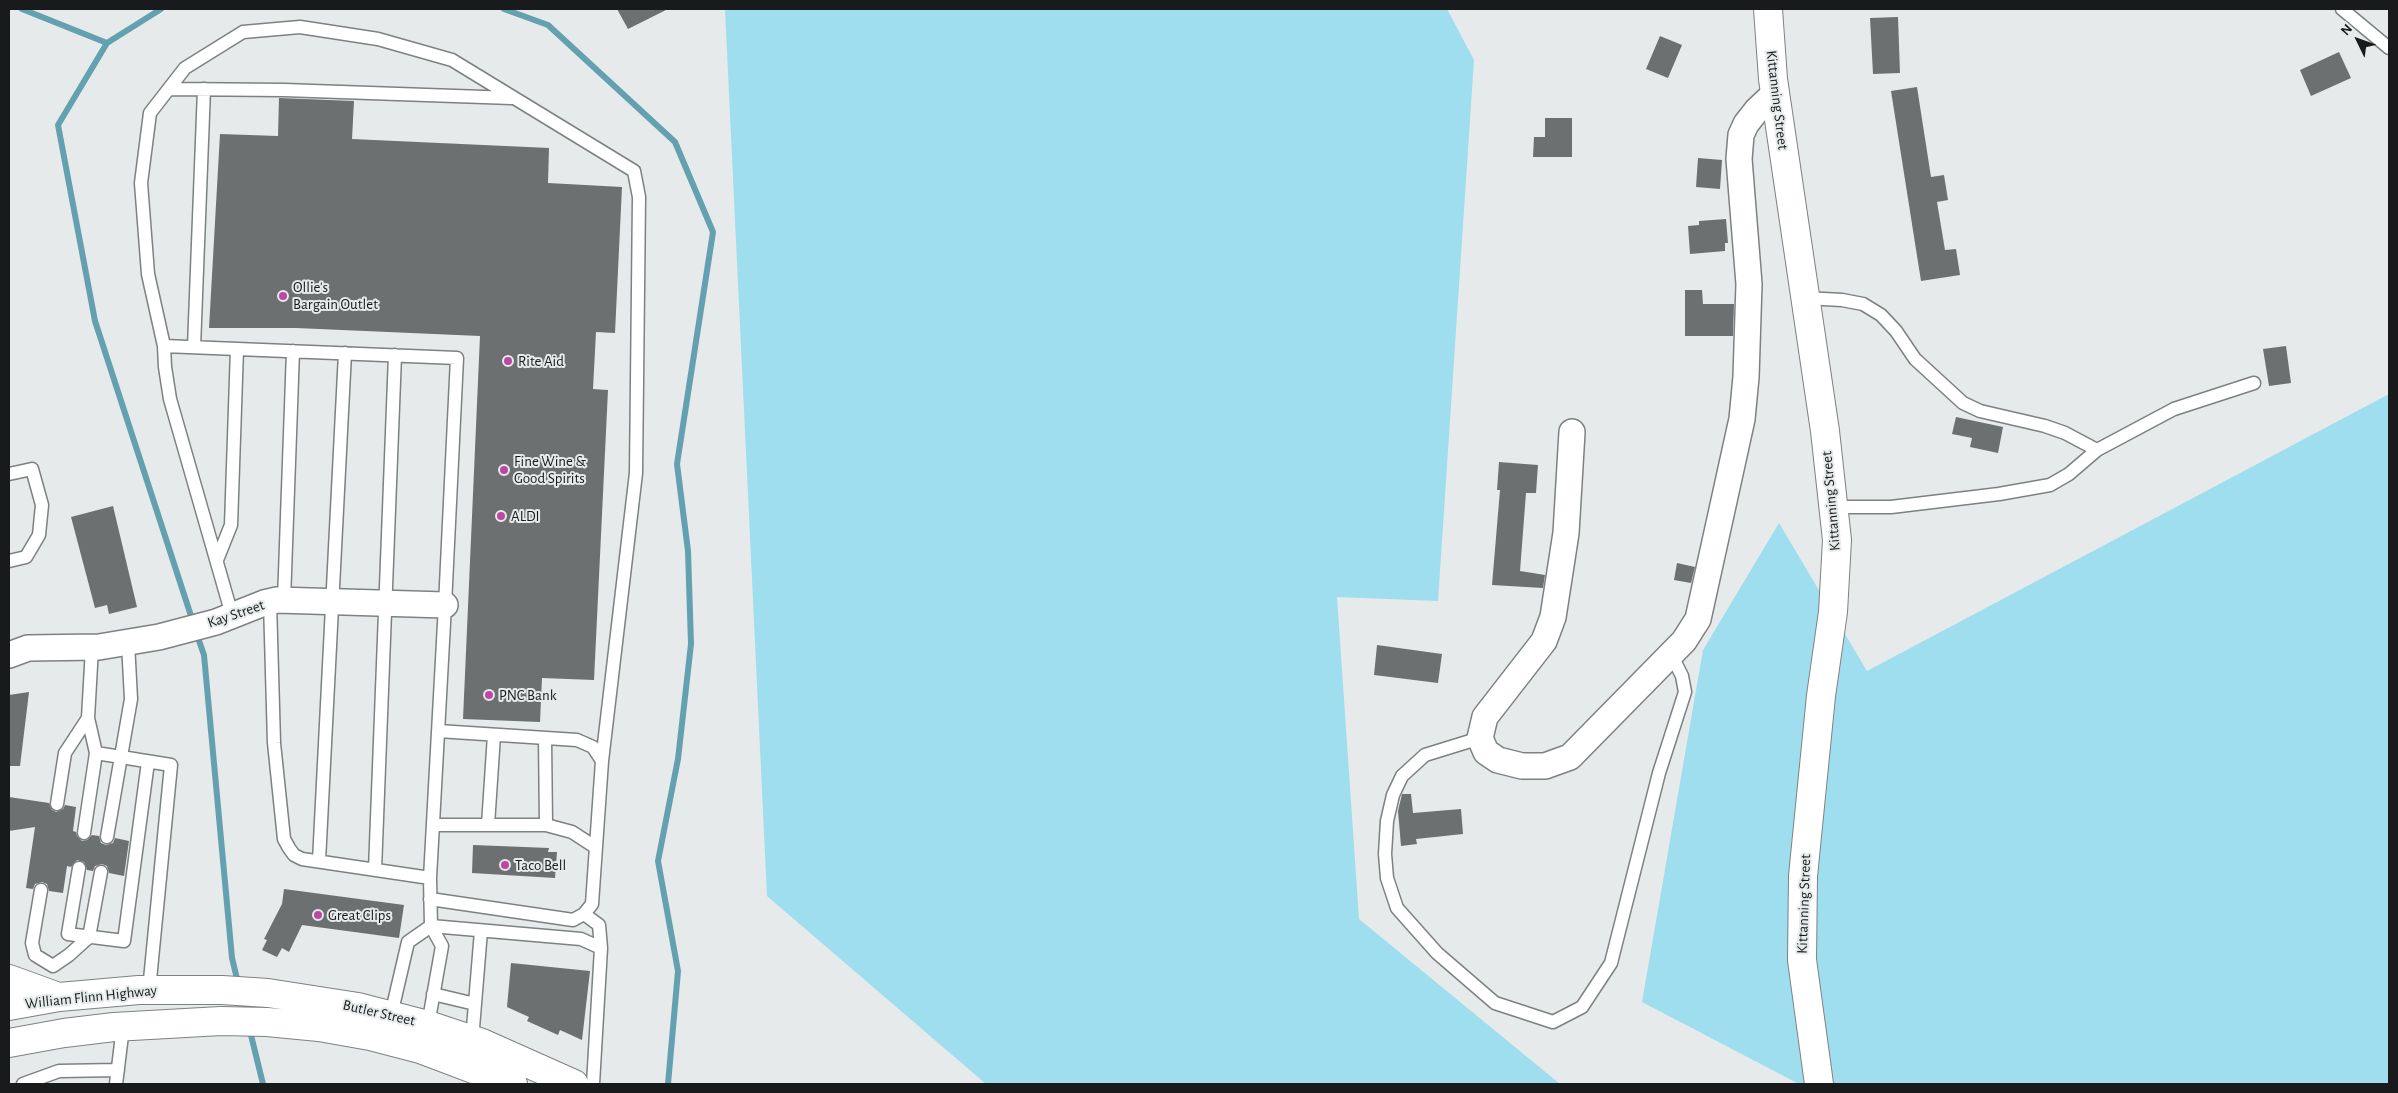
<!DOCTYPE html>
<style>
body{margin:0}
#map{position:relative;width:2398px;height:1093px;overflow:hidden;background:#e6eaeb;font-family:"Alegreya Sans",sans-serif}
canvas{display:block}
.frame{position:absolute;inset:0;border:10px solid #181a1b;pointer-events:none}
.north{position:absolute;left:2333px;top:15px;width:50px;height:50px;-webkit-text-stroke:4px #e6eaeb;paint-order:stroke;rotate:312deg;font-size:14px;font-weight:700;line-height:20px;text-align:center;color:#181a1b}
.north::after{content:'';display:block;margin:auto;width:18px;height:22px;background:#181a1b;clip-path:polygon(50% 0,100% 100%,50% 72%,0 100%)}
</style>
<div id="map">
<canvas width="2398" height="1093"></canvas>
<div class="frame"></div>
<div class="north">N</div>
</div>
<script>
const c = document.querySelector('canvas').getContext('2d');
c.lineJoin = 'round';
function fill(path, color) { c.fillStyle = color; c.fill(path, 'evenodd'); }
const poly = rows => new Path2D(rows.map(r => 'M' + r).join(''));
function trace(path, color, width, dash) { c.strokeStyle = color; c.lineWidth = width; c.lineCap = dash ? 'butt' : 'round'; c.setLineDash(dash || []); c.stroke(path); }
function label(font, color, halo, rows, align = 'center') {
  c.font = font + ' "Alegreya Sans",sans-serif'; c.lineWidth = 4; c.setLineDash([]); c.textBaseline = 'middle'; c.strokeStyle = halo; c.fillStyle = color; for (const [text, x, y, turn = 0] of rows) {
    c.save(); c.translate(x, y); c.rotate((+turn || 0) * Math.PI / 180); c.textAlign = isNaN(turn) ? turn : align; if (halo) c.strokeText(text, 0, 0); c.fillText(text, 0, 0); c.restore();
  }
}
fill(poly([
 [725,9,1447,9,1474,60,1438,601,1337,597,1359,919,1560,1084,986,1084,767,896],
 [2389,394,2389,1084,1799,1084,1642,1002,1703,650,1779,523,1867,671]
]), '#9fdeee');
trace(poly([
 [22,9,107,43],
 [161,9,107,43,58,125,95,321,193,622],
 [504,9,548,25,675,142,713,232,677,464,688,551,691,644,678,759,658,861,678,971,668,1084],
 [196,632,204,655,232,958,238,983],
 [249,1027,263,1084]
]), '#63a1b0', 6);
fill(poly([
 [617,9,668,9,628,29],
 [1898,17,1900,73,1873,74,1870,18],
 [1660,36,1682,45,1668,78,1646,69],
 [2339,52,2351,78,2311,96,2300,70],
 [1917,87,1931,177,1944,175,1948,200,1937,202,1945,250,1956,249,1960,275,1921,281,1891,91],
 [279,98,354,101,352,139,549,148,548,183,622,187,615,333,596,332,593,389,608,390,594,680,542,678,540,722,463,719,480,336,296,328,209,328,220,134,278,136],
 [1545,118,1572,118,1572,157,1533,157,1534,137,1545,137],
 [1698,158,1722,160,1720,189,1696,187],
 [1726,219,1728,243,1725,243,1725,251,1690,254,1688,226,1699,225,1699,221],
 [1685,290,1702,290,1703,304,1734,304,1733,336,1685,336],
 [2286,346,2291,383,2269,386,2263,349],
 [1956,417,2003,427,1998,453,1970,447,1972,438,1952,434],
 [1499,462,1538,465,1536,493,1526,493,1520,571,1545,575,1543,588,1492,585,1500,490,1497,490],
 [113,506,137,607,109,614,107,605,95,608,71,517],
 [1677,563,1695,567,1691,583,1674,580],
 [1377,645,1442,654,1438,683,1374,675],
 [29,692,20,766,9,766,9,695],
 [1402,794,1411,794,1413,813,1461,809,1463,834,1416,839,1417,844,1401,846,1398,811],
 [9,797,49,803,52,810,56,812,63,809,65,805,76,807,73,831,76,832,77,836,82,841,87,840,92,835,99,836,101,843,106,845,113,843,115,838,129,841,124,876,109,873,107,866,102,864,95,866,93,871,87,870,84,862,77,860,71,867,67,866,63,893,49,891,47,884,42,882,35,884,33,889,26,888,35,827,9,831],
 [473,845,549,848,548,852,557,852,555,878,472,873],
 [284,889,404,905,399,938,302,925,289,952,282,948,277,957,262,950,267,940,264,939,282,904],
 [511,963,590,971,582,1040,560,1030,558,1035,527,1021,529,1017,507,1007]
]), '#6c7071');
const service = poly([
 [2342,9,2389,48],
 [169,89,284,90,512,98],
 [1805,298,1842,300,1863,304,1881,315,1896,331,1915,359,1963,403,1980,411,2045,426,2065,433,2097,450],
 [164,346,457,358,445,605,430,878,431,926,442,946,428,1025],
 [194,347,204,89],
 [9,474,32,469,42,505,39,535,26,557,9,561],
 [1834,507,1891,507,1999,494,2050,485,2069,474,2097,450,2174,409,2254,383],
 [217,560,231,525,237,349],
 [284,600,293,351],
 [270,602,274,743,284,839,289,848,294,855,302,859,430,878],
 [232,615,170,399,165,367,164,346,148,274,141,183,150,113,185,68,243,32,300,27,378,39,452,60,634,171,639,197,636,473,602,761,592,904,584,914,573,920,430,899],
 [92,648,88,718,96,753],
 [438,731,577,740,593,747,602,761],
 [545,738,546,825],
 [1480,738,1425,755,1402,776,1393,795,1387,821,1385,854,1387,878,1397,908,1437,953,1495,1003,1553,1022,1582,1007,1611,963,1659,773,1685,692,1682,676,1671,654],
 [57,804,65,753,88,718],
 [433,825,546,825,572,832,595,847],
 [488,825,494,735],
 [84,833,96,753,171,765,149,990],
 [107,837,131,699,128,643],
 [319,861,345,353],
 [79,868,68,934,124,941,148,762],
 [375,870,395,355],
 [41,890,32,943,35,955,53,966,69,955,89,937,101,872],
 [584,914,599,925,601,948],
 [433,994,475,1004],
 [391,1015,408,942,431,926,581,939,601,948,593,1084],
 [472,1040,481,931],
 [23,1084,59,1071,118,1070],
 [116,1084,123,1027]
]);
const minor = poly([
 [1572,432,1566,533,1553,617,1544,641,1485,717,1480,738,1486,752,1498,760,1522,766,1545,766,1570,757,1684,641,1698,619,1742,419,1746,377,1749,284,1739,159,1741,135,1746,124,1757,110,1775,93],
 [9,655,28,648,99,647,159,637,216,622,264,603,277,600,445,605]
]);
const tertiary = poly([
 [1768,9,1773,79,1825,431,1837,540,1833,612,1821,696,1803,876,1802,960,1819,1084]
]);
const trunk = poly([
 [9,979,53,995],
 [9,1006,59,997,139,990,222,990,268,993,358,1007,428,1025,482,1043,574,1084],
 [9,1043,64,1033,114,1027,221,1021,267,1022,319,1027,370,1036,420,1049,513,1084]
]);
trace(service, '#7d8182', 15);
trace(minor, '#7d8182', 28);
trace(tertiary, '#7d8182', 30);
trace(trunk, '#7d8182', 30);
trace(service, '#fff', 12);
trace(minor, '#fff', 25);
trace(tertiary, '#fff', 28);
trace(trunk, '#fff', 28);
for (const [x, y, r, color] of [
 [283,296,5,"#bc48a2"],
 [508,361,5,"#bc48a2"],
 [504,470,5,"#bc48a2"],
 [501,516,5,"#bc48a2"],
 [489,695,5,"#bc48a2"],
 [505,865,5,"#bc48a2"],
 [318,915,5,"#bc48a2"]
]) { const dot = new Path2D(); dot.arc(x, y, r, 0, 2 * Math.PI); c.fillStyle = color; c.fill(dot); trace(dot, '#e6eaeb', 2); }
label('15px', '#181a1b', '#e6eaeb', [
 ["Kittanning Street",1777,100,83],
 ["Kittanning Street",1831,501,-95],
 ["Kay Street",236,614,-19],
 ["Kittanning Street",1804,904,-88],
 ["William Flinn Highway",91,997,-6],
 ["Butler Street",379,1013,13]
]);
label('15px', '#181a1b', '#e6eaeb', [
 ["Ollie's",293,287],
 ["Bargain Outlet",293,304],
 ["Rite Aid",518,361],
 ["Fine Wine &",514,461],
 ["Good Spirits",514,478],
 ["ALDI",511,516],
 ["PNC Bank",499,695],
 ["Taco Bell",515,865],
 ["Great Clips",328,915]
], 'left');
</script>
